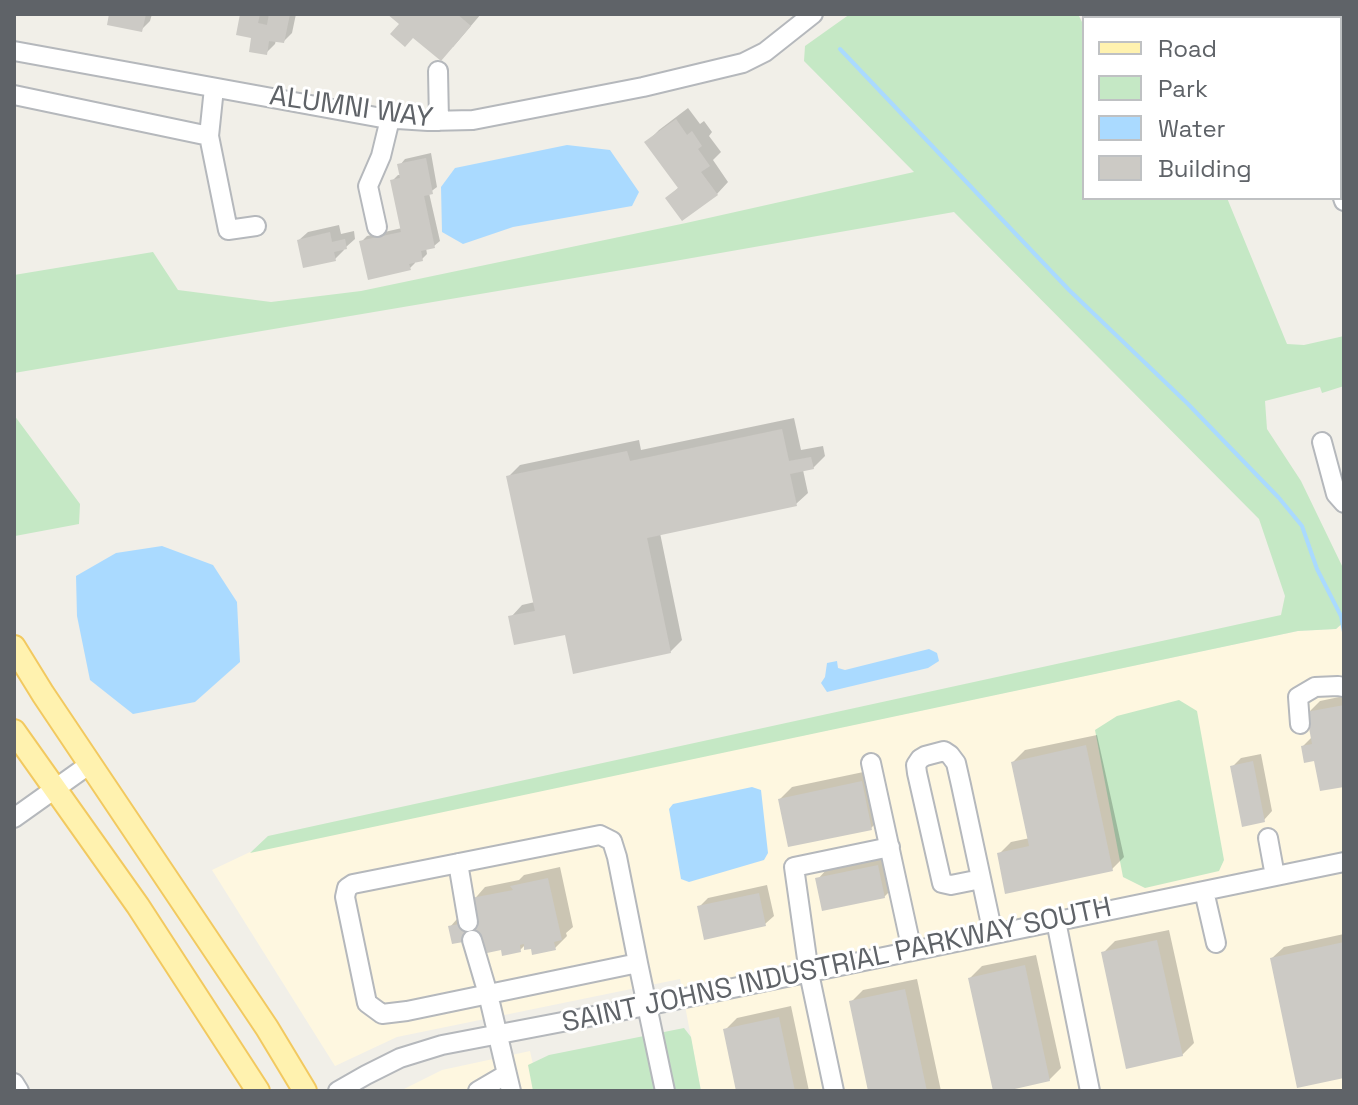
<!DOCTYPE html>
<style>
body{margin:0}
#map{position:relative;width:1358px;height:1105px;overflow:hidden;background:#f1efe8;font-family:"Space Grotesk",sans-serif}
canvas{display:block}
.frame{position:absolute;inset:0;border:16px solid #5f6368;pointer-events:none}
.legend{position:absolute;left:1082px;top:16px;width:260px;height:184px;box-sizing:border-box;background:#fff;border:2px solid #bfc1c3;margin:0;padding:10px 14px;list-style:none;font-size:24px;color:#5f6368}
.legend li{display:flex;align-items:center;gap:16px;height:40px}
.legend b{width:40px;border:2px solid #bfc1c3}
</style>
<div id="map">
<canvas width="1358" height="1105"></canvas>
<div class="frame"></div>
<ul class="legend">
<li><b style="height:10px;background:#fff2af"></b>Road</li>
<li><b style="height:22px;background:#c5e8c5"></b>Park</li>
<li><b style="height:22px;background:#aadaff"></b>Water</li>
<li><b style="height:22px;background:#cccac5"></b>Building</li>
</ul>
</div>
<script>
const c = document.querySelector('canvas').getContext('2d');
c.lineJoin = 'round';
function fill(path, color) { c.fillStyle = color; c.fill(path, 'evenodd'); }
const poly = rows => new Path2D(rows.map(r => 'M' + r).join(''));
function trace(path, color, width, dash) { c.strokeStyle = color; c.lineWidth = width; c.lineCap = dash ? 'butt' : 'round'; c.setLineDash(dash || []); c.stroke(path); }
function label(font, color, halo, rows, align = 'center') {
  c.font = font + ' "Space Grotesk",sans-serif'; c.lineWidth = 6; c.setLineDash([]); c.textBaseline = 'middle'; c.strokeStyle = halo; c.fillStyle = color; for (const [text, x, y, turn = 0] of rows) {
    c.save(); c.translate(x, y); c.rotate((+turn || 0) * Math.PI / 180); c.textAlign = isNaN(turn) ? turn : align; if (halo) c.strokeText(text, 0, 0); c.fillText(text, 0, 0); c.restore();
  }
}
fill(poly([
 [1344,622,1344,1091,701,1091,680,979,397,1037,335,1066,212,870,250,852,1298,631,1336,629],
 [530,1051,539,1091,400,1091,442,1070]
]), '#fef7e0');
fill(poly([
 [850,14,1078,14,1084,26,1084,198,1227,198,1287,344,1304,345,1344,336,1344,386,1322,393,1320,387,1265,401,1267,429,1301,481,1344,570,1344,622,1336,629,1298,631,250,853,268,836,1281,615,1285,596,1259,519,954,212,669,262,14,373,14,275,153,252,178,290,271,302,361,291,686,223,914,172,804,61,805,46],
 [14,415,80,504,79,524,15,536,14,533],
 [1179,700,1197,711,1224,860,1219,871,1145,888,1123,877,1095,730,1117,716],
 [684,1028,691,1037,701,1091,533,1091,528,1065,549,1055]
]), '#c5e8c5');
fill(poly([
 [567,145,610,150,639,192,632,206,513,227,463,244,442,232,441,187,455,168],
 [162,546,213,565,237,602,240,662,195,702,133,714,90,680,77,616,76,576,116,553],
 [929,649,937,653,939,661,928,668,827,692,821,683,825,677,827,663,837,661,838,668,845,670],
 [752,787,761,790,768,853,764,860,689,882,681,879,669,809,673,804]
]), '#aadaff');
fill(poly([
 [111,14,152,14,150,21,141,30],
 [242,14,266,14,270,16,271,14,296,14,292,33,284,41,276,40,275,44,266,53,254,36],
 [391,14,481,14,453,47,414,36],
 [688,108,700,124,704,121,712,132,709,136,721,152,713,160,728,182,717,194,668,198,680,186,647,142,659,130],
 [431,153,437,187,429,193,440,241,434,246,426,248,427,254,422,259,415,261,415,263,410,268,361,242,367,236,402,228,392,181,398,175,402,175,400,165,405,159],
 [339,225,341,234,354,231,355,239,346,247,343,248,344,250,335,259,299,240,308,232],
 [794,418,801,450,823,446,825,456,813,468,803,470,808,493,796,504,660,533,682,640,670,652,567,632,511,617,522,605,535,602,508,477,520,465,639,440,641,450],
 [1344,696,1344,785,1303,746,1312,737,1308,713,1320,701],
 [1097,735,1124,857,1112,869,999,854,1011,842,1030,838,1013,762,1025,750],
 [1261,754,1272,811,1264,820,1232,767,1241,758],
 [873,770,883,816,871,828,780,799,792,787],
 [887,858,893,888,884,897,818,879,826,870],
 [560,867,573,927,566,933,567,936,555,948,526,944,520,950,502,948,450,927,485,887,519,880,524,875],
 [767,885,774,916,765,924,699,907,708,898],
 [1169,930,1194,1043,1182,1055,1103,953,1115,941],
 [1344,934,1344,1076,1272,958,1284,947],
 [1036,955,1061,1068,1049,1080,995,1091,970,978,982,966],
 [917,979,941,1091,870,1091,851,1002,863,990],
 [791,1006,809,1091,738,1091,725,1030,737,1018]
]), '#0003');
trace(poly([
 [840,49,1069,290,1188,404,1279,498,1302,526,1317,569,1341,616,1344,616],
 [1341,616,1344,632]
]), '#aadaff', 4);
fill(poly([
 [109,14,146,14,142,32,107,25],
 [240,14,260,14,258,23,267,25,269,14,290,14,284,43,269,41,267,55,249,52,251,38,236,35],
 [387,14,457,14,471,26,441,61,413,38,405,47,390,34,399,24],
 [676,119,687,135,692,131,702,146,698,149,710,166,701,172,718,195,682,221,665,198,678,188,644,142],
 [426,158,433,194,424,196,435,248,421,251,423,261,409,264,411,270,368,280,359,241,401,232,390,180,400,178,397,164],
 [330,232,332,242,345,239,347,249,334,252,336,261,303,268,297,240],
 [782,429,789,461,811,457,814,469,790,474,797,506,647,538,671,653,573,674,565,635,514,645,508,616,535,611,506,476,627,451,630,461],
 [1344,705,1344,787,1320,791,1314,761,1304,763,1301,746,1312,744,1306,712],
 [1086,745,1113,871,1005,894,997,853,1029,846,1011,762],
 [1253,761,1265,822,1242,827,1230,766],
 [862,781,872,830,788,847,778,799],
 [878,865,885,898,822,911,815,878],
 [548,878,562,940,554,942,556,950,532,955,531,949,524,950,524,944,520,945,521,952,502,956,501,950,487,953,486,950,482,951,480,939,452,944,448,926,475,921,471,898,513,890,510,886],
 [759,893,766,926,704,940,697,906],
 [1157,940,1183,1056,1126,1069,1101,952],
 [1344,942,1344,1078,1297,1088,1270,958],
 [1025,965,1050,1081,1006,1091,993,1091,968,978],
 [905,989,927,1091,868,1091,849,1001],
 [779,1017,795,1091,736,1091,723,1029]
]), '#cccac5');
const minor = poly([
 [1291,14,1292,18],
 [14,51,382,118,428,121,473,120,643,87,743,63,765,52,813,14],
 [438,71,439,121],
 [214,88,209,136,228,230,256,226],
 [14,95,209,136],
 [1340,189,1344,201],
 [377,227,368,186,381,156,390,119],
 [1322,442,1336,494,1344,503],
 [1300,724,1298,697,1315,687,1338,686,1344,687],
 [871,763,912,951],
 [14,818,90,764],
 [1268,838,1275,876],
 [458,863,468,922],
 [981,879,951,885,942,883,917,773,916,765,920,759,925,756,944,751,950,755,956,763,961,785,993,934],
 [1204,891,1216,943],
 [1056,921,1090,1091],
 [472,940,488,994,511,1091],
 [638,963,617,857,612,841,600,835,353,884,347,888,345,897,367,1003,382,1014,407,1011,638,963,665,1091],
 [14,1083,19,1091],
 [338,1091,366,1075,400,1058,442,1045,646,1006,1344,862],
 [478,1091,507,1074],
 [834,1091,809,973,794,867,890,847]
]);
const major = poly([
 [14,647,43,694,267,1028,305,1091],
 [14,731,138,906,258,1091]
]);
trace(minor, '#b5b8bc', 22);
trace(major, '#f2c960', 26);
trace(minor, '#fff', 18);
trace(major, '#fff2af', 22);
label('28px', '#5f6368', '#fff', [
 ["ALUMNI WAY",351,108,8],
 ["SAINT JOHNS INDUSTRIAL PARKWAY SOUTH",837,966,-12]
]);
</script>
